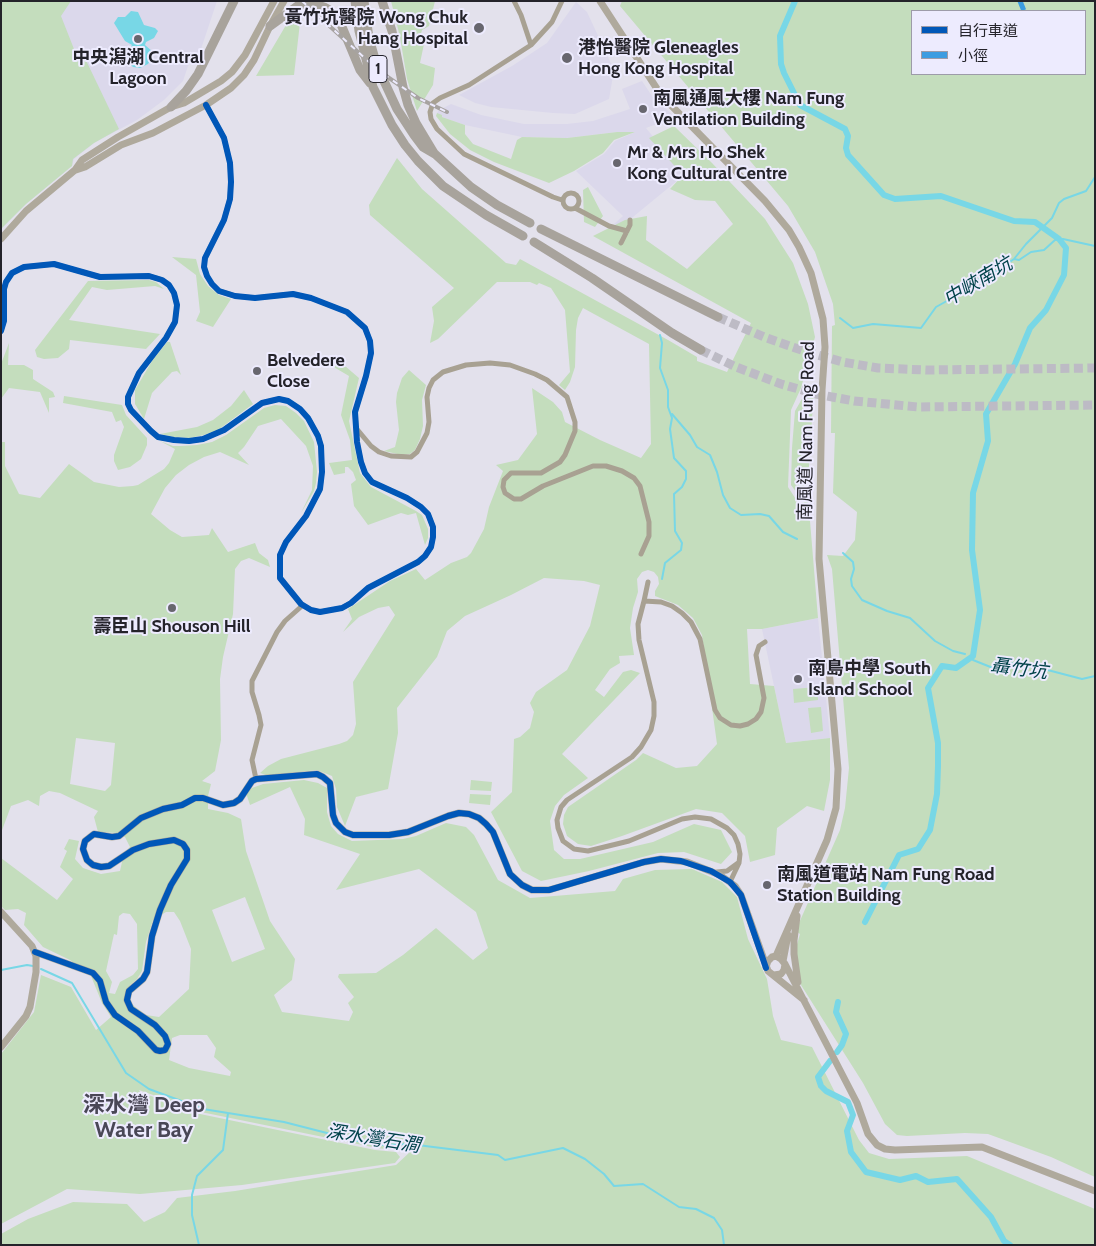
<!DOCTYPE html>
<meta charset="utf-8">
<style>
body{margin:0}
#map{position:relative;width:1096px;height:1246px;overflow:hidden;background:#e3e1ec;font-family:Cabin,"Noto Sans TC",sans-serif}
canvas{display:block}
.frame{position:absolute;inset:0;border:2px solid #24232a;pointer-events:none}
.legend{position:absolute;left:911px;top:10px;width:175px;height:65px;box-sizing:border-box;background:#edebfe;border:1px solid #9d9ba9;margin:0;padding:6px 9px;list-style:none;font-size:15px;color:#24232a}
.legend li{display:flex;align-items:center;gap:10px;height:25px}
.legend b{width:25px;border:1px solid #9d9ba9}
</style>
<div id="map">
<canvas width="1096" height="1246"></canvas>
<div class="frame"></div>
<ul class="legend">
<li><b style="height:6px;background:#0057b8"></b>自行車道</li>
<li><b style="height:6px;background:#3c9ce1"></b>小徑</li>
</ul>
</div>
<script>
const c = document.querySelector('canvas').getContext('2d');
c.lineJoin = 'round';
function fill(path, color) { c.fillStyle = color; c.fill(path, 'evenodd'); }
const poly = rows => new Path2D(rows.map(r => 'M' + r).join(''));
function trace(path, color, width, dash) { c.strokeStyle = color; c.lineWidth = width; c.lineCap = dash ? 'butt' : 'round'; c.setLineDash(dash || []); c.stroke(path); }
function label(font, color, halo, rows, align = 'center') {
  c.font = font + ' Cabin,"Noto Sans TC",sans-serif'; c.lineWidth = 4; c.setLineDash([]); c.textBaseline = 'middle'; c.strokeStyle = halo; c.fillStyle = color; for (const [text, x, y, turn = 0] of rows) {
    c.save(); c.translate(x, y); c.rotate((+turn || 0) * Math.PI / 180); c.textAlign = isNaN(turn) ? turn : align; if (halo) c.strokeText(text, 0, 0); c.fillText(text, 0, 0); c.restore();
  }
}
fill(poly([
 [1,1,217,1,200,52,188,66,183,81,164,100,137,120,94,143,74,159,72,166,26,204,1,229],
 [576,2,587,12,614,70,609,99,575,114,553,113,491,107,475,103,459,95,512,66,547,43],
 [642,81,652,96,675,117,646,128,684,175,622,226,614,224,623,216,576,171,604,154,615,141,635,132,617,132,567,138,522,137,465,125,442,117,437,113,439,110,451,104,481,115,524,124,567,124,593,121,630,109,622,89],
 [818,618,830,738,786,743,762,629]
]), '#dbd8eb');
fill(poly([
 [1,1,71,1,61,16,74,49,82,52,119,129,94,143,73,159,72,166,26,204,1,229],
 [391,1,435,1,429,26,422,30,420,37,424,44,420,63,435,68,433,85,417,111,407,79,400,37],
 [622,1,1095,1,1095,1177,1051,1157,988,1134,965,1133,907,1136,897,1135,885,1124,863,1083,801,985,796,948,800,934,797,932,799,923,840,830,845,808,849,768,832,569,827,555,843,556,855,540,857,512,833,493,835,433,831,433,832,326,835,325,833,304,815,252,788,206,620,6],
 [912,11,1085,11,1085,74,912,74],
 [301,14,294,75,256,76,289,20],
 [437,113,442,115,442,117,465,125,465,134,473,144,511,159,517,140,522,137,567,138,617,132,635,132,614,140,603,153,574,171,549,183,494,162,470,150,450,134,436,116],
 [674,126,712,163,765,219,793,263,808,304,815,337,801,388,791,410,788,487,810,521,818,618,762,629,747,629,750,684,774,686,786,743,830,738,830,780,824,811,807,806,777,828,775,855,750,862,745,836,722,813,696,809,622,836,591,846,578,844,567,836,563,824,564,815,568,807,636,760,643,753,676,768,697,766,717,744,702,635,693,618,678,605,655,596,655,591,659,584,658,577,654,572,648,570,642,572,637,579,638,592,633,608,630,628,634,655,619,656,620,663,610,669,595,690,604,697,623,672,631,670,640,673,562,754,588,778,564,795,555,806,550,821,554,850,564,859,580,859,653,842,694,824,721,830,732,852,721,864,684,852,658,853,589,871,541,881,522,871,491,812,512,792,514,739,520,737,530,728,534,712,530,703,536,692,567,670,590,626,600,585,584,581,544,578,511,595,465,616,447,631,437,657,397,708,398,733,388,789,356,797,345,826,337,807,336,789,332,776,317,770,273,775,266,775,260,773,268,766,281,759,339,744,347,741,353,735,356,724,353,682,395,615,389,606,378,608,359,617,343,632,352,619,348,609,390,581,416,569,425,580,451,563,467,557,471,553,484,529,489,507,503,471,496,465,518,460,537,434,532,388,553,402,562,412,565,422,600,440,641,458,651,444,649,344,583,308,578,318,576,330,575,367,570,382,565,390,559,385,570,372,565,310,551,288,539,283,537,285,530,282,497,282,438,339,430,343,434,321,432,307,454,288,370,215,369,205,397,158,422,189,506,263,516,265,520,259,668,340,697,357,697,361,727,372,751,323,593,236,625,220,647,216,646,240,687,269,733,224,715,201,695,200,670,189,683,175,649,138],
 [588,187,603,216,595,227,584,222,583,190],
 [172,257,196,259,200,274,208,286,219,295,231,299,213,327,196,321,200,312,196,275],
 [149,280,156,282,164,289,155,286,107,290,92,287,69,320,160,334,146,349,70,340,69,349,58,358,44,359,37,357,35,350,88,281],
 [167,342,170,342,181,375,177,371,172,372,152,393,144,419,135,404,135,390,152,361],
 [9,343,8,365,24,365,33,370,33,379,53,392,55,397,49,398,49,413,40,392,9,388,1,399,1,364],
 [304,357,318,357,332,360,345,366,359,378,349,421,360,473,371,487,416,511,422,515,428,529,428,538,425,545,416,513,408,515,401,513,368,525,354,506,351,484,356,480,353,472,348,467,345,467,345,473,334,475,329,463,352,460,350,440,341,415,349,376,332,366],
 [409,370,426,385,422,400,423,426,420,439,415,450,410,454,402,455,384,451,395,447,399,430,396,402,397,393,402,378],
 [814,388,808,481,808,508,791,485,792,448,795,411,803,397],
 [244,390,253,404,218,430,204,435,190,438,174,437,160,434,197,427,213,420,231,406],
 [64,396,122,405,126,415,147,438,147,445,141,459,130,467,118,470,114,461,114,455,124,427,121,420,116,422,112,412,63,403],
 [275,405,286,406,296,413,304,421,314,442,317,472,316,483,314,491,301,513,312,490,313,466,306,446,281,419,258,426,244,447,238,453,249,465,220,452,204,457,189,465,176,475,165,488,151,514,170,530,182,537,209,535,212,528,228,552,255,543,259,553,268,560,270,567,249,558,241,561,235,569,233,614,223,657,220,679,221,740,215,771,202,781,211,784,208,796,208,809,228,813,241,819,246,851,270,921,295,959,292,980,274,995,282,1012,349,1021,353,1012,348,1003,354,997,338,977,339,974,376,973,403,955,436,928,473,960,488,948,476,912,419,869,336,890,360,854,304,835,305,819,290,787,250,805,246,793,252,788,263,784,304,780,318,783,327,788,327,812,331,826,338,834,352,841,403,839,416,836,446,823,466,827,474,835,498,880,530,898,615,891,623,879,655,870,692,869,722,882,737,897,748,939,767,979,773,1016,781,1040,812,1047,859,1140,869,1153,889,1159,967,1156,1095,1209,1095,1245,1,1245,1,1234,28,1219,73,1202,127,1204,144,1222,165,1212,177,1198,235,1191,396,1165,410,1152,377,1148,201,1112,139,1090,140,1092,200,1114,375,1150,396,1152,400,1157,395,1163,242,1185,140,1194,67,1189,1,1224,1,1054,34,1012,41,975,71,987,96,1030,111,1017,102,1003,91,976,70,960,43,947,24,925,26,913,18,909,5,910,1,906,1,858,57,900,73,879,60,867,67,851,64,849,69,839,79,841,75,859,83,868,101,874,120,871,124,853,130,847,125,837,118,833,98,832,94,817,98,811,60,793,49,791,40,796,39,806,28,800,11,806,1,833,1,442,5,442,5,466,19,494,40,498,69,464,94,482,119,487,133,486,138,485,164,469,169,463,175,449,160,441,173,446,181,446,197,445,212,442,226,435,264,408],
 [76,738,115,743,111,785,105,791,70,784],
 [245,897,265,949,232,962,212,910],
 [166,912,174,912,180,921,191,949,189,989,159,1017,146,1015,134,1006,130,1001,130,985,137,979,142,971,146,942,153,920],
 [123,913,130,914,137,924,138,969,133,975,120,982,115,994,109,993,112,982,106,971,114,934,117,935,119,916],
 [180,1035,207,1035,216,1048,214,1057,231,1072,230,1076,189,1068,169,1060,172,1038],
 [817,687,818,700,794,703,793,689],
 [821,707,823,731,811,733,808,708],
 [471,780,492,782,491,791,470,790],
 [470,794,491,795,490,805,469,803]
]), '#c4ddbd');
fill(poly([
 [131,11,138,12,144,25,155,28,158,31,154,38,146,42,145,45,153,52,153,56,148,64,140,68,133,67,129,63,126,54,132,45,125,41,114,23,118,17,125,17]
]), '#78d7e6');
trace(poly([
 [1014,259,1026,244,1052,218,1059,203,1064,199,1086,191,1095,177],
 [840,318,853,328,873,324,921,328,936,307,972,287,980,278,992,274,1014,259,1019,260,1031,252,1044,250,1055,240,1063,239,1095,246],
 [660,335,662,343,660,368,668,390,668,407,672,418,670,429,674,458,686,471,686,479,682,487,674,494,675,531,682,543,681,550,665,563,662,579],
 [672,414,690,435,697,447,710,455,717,472,723,495,730,508,741,515,760,514,769,516,783,532,797,539],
 [843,553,853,562,854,569,851,579,852,586,862,600,887,611,910,618,935,641,953,651,965,654],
 [973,660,993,668,1009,663,1040,668,1082,679,1095,676],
 [41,969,72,983,126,1073,149,1089,203,1109,284,1122,362,1142,384,1145,409,1144,498,1155,505,1160,563,1148,585,1159,604,1174,614,1186,643,1184,679,1207,696,1209,714,1218,722,1230,724,1245],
 [1,970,27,965,33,966],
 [199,1245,192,1215,192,1195,197,1176,223,1150,228,1113]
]), '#78d7e6', 2);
trace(poly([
 [795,1,780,36,781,64,784,73,800,105,845,129,848,136,846,148,848,155,884,195,895,199,941,196,1014,221,1035,222,1059,239,1066,248,1064,275,1046,310,1030,328,1015,364,986,414,988,441,973,493,972,550,980,610,973,656,956,668,942,666,928,688,938,743,938,766,937,794,930,830,918,849,899,855,865,922],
 [837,1052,842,1045,846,1034,836,1012,838,1002],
 [830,1061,818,1077,821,1086,826,1091,848,1102,853,1115,847,1131,851,1152,866,1172,900,1180,916,1176,928,1182,957,1179,991,1217,1004,1241,1010,1245]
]), '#78d7e6', 6);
trace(poly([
 [718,317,764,337,807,352,843,362,878,368,927,370,1095,368],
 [701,350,736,367,781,384,816,394,854,401,918,407,1095,405]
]), '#bdbbc5', 9, [9, 4.5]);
trace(poly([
 [514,1,521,15,531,45],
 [562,1,552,22,531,45,469,85,440,98,433,103,430,112,431,119,437,129,464,154,553,197,562,200],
 '563 201a8 8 0 1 1 16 0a8 8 0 1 1-16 0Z',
 [575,208,609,226,627,231],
 [621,243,630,225,630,220],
 [1,331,4,321,4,289,6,282,12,273,24,267,54,264,100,277,149,276,162,280,169,285,174,293,177,305,175,322,166,338,139,373,128,397,128,404,131,410,151,431,158,437,174,440,189,441,203,439,224,430,262,403,279,399,288,401,300,409,308,418,318,436,321,446,322,472,320,489,306,516,286,542,280,555,280,578,301,604,311,610,320,612,342,608,351,603,368,588,418,562,425,556,431,547,433,537,433,527,428,514,421,507,407,498,372,482,365,473,361,462,357,442,355,412,366,376,371,353,370,341,365,328,347,312,311,298,293,294,255,298,235,296,219,291,212,284,207,276,204,267,205,258,224,220,230,199,231,182,230,163,224,138,206,105],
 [356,428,371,446,379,452,391,456,411,457,417,452,427,433,429,422,427,397,429,388,433,380,443,372,466,365,490,363,510,365,535,374,547,380,567,397,575,422,575,431,565,455,560,462,541,473,511,473,504,480,503,487,505,493,514,499,521,499,543,486,593,466,606,466,622,471,634,478,640,486,649,522,649,536,641,554],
 [644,601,648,582],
 [256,779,252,760,261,725,259,715,252,692,252,681,277,632,285,621,303,605],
 [717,872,727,871,738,863],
 [730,882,739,863,740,854,738,844,734,835,727,828,711,819,695,817,682,819,629,841,588,851,574,849,563,841,558,828,557,820,561,807,567,800,632,757,641,747,651,730,654,716,654,702,639,640,638,624,644,601,661,602,672,606,682,613,691,622,700,639,715,710,720,718,731,725,740,726,748,724,756,719,761,712,764,698,756,655,759,646,765,642]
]), '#a8a192', 5);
trace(poly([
 [600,1,661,95,765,201,789,230,799,247,811,273,823,319,825,347,822,390,819,559,838,769,836,808,827,840,776,956],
 [76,170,85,167,121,145,153,133,206,105,231,88,244,75,254,60,270,26,284,1],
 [1,239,26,211,75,170,82,160,118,137,171,107,184,103,221,81,232,72,245,55,274,1],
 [1,912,32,946,36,956,36,972,30,1007,26,1016,1,1047],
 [797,916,794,940,794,954,798,982],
 [35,952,93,973,100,981,106,1002,115,1015,138,1031,156,1050,160,1051,165,1050,168,1044,165,1036,155,1025,131,1009,127,1000,129,991,143,979,147,972,152,936,160,910,171,885,187,859,187,850,183,844,174,840,149,844,133,850,109,866,101,867,93,865,87,860,83,849,85,841,94,834,112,837,119,836,141,818,163,809,182,805,195,798,203,798,223,805,234,803,240,799,252,781,256,779,317,774,323,777,330,783,333,815,336,823,345,832,353,835,389,835,408,832,448,816,459,813,469,814,479,818,486,824,493,832,510,874,522,885,532,890,549,890,644,862,661,859,687,862,720,875,735,886,741,895,768,971,804,1000],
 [783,961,788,935],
 [785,964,857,1103,868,1134,877,1145,885,1149,895,1150,982,1147,1095,1191],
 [766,967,768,961,772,957,776,956,781,959,785,964,784,970,781,974,774,975]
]), '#afa99c', 7);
trace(poly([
 [355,1,359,31,373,87,392,125,405,145,418,161,443,186,486,215,523,236],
 [364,1,369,38,377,66,397,109,414,135,423,147,435,154,471,187,497,205,530,223],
 [382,1,392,31,403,87,408,105,416,123,434,153],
 [270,26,299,5,311,3,324,7,331,11,340,22,360,70,370,83],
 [171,107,186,91,198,74,234,1],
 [541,229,718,317],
 [534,242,592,278,672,333,701,350]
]), '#a8a39c', 9);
const rail = poly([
 [302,1,379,71,418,98,447,112]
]);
trace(rail, '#a7a3a1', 4);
trace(rail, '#edebfe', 2, [5.5]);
trace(poly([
 [1020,1,1024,11]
]), '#3c9ce1', 5, [10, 5]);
trace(poly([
 [1,331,4,321,4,289,6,282,12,273,24,267,54,264,100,277,149,276,162,280,169,285,174,293,177,305,175,322,166,338,139,373,128,397,128,404,131,410,151,431,158,437,174,440,189,441,203,439,224,430,262,403,279,399,288,401,300,409,308,418,318,436,321,446,322,472,320,489,306,516,286,542,280,555,280,578,301,604,311,610,320,612,342,608,351,603,368,588,418,562,425,556,431,547,433,537,433,527,428,514,421,507,407,498,372,482,365,473,361,462,357,442,355,412,366,376,371,353,370,341,365,328,347,312,311,298,293,294,255,298,235,296,219,291,212,284,207,276,204,267,205,258,224,220,230,199,231,182,230,163,224,138,206,105],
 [35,952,93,973,100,981,106,1002,115,1015,138,1031,156,1050,160,1051,165,1050,168,1044,165,1036,155,1025,131,1009,127,1000,129,991,143,979,147,972,152,936,160,910,171,885,187,859,187,850,183,844,174,840,149,844,133,850,109,866,101,867,93,865,87,860,83,849,85,841,94,834,112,837,119,836,141,818,163,809,182,805,195,798,203,798,223,805,234,803,240,799,252,781,256,779,317,774,323,777,330,783,333,815,336,823,345,832,353,835,389,835,408,832,448,816,459,813,469,814,479,818,486,824,493,832,510,874,522,885,532,890,549,890,644,862,661,859,681,861,711,871,730,882,741,895,766,968]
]), '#0057b8', 6);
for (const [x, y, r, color] of [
 [479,28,6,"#67666e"],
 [138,39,5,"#67666e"],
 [567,58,6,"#67666e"],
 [643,109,5,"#67666e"],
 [617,163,5,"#67666e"],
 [257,371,5,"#67666e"],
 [172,608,5,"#67666e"],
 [798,679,5,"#67666e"],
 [767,885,5,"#67666e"]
]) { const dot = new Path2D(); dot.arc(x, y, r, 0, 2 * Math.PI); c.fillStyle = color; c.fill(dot); trace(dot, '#edebfe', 2); }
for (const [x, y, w] of [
 [378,69,18]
]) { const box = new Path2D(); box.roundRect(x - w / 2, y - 13.5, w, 27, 4); c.fillStyle = '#edebfe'; c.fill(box); trace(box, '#24232a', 1); }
label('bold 16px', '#24232a', null, [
 ["1",378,69]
]);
label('bold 18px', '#24232a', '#edebfe', [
 ["黃竹坑醫院 Wong Chuk",468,18,"right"],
 ["Hang Hospital",468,39,"right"],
 ["港怡醫院 Gleneagles",578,48],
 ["Hong Kong Hospital",578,69],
 ["中央潟湖 Central",138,58,"center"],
 ["Lagoon",138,79,"center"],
 ["南風通風大樓 Nam Fung",653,99],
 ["Ventilation Building",653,120],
 ["Mr & Mrs Ho Shek",627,153],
 ["Kong Cultural Centre",627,174],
 ["Belvedere",267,361],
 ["Close",267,382],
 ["壽臣山 Shouson Hill",172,627,"center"],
 ["南島中學 South",808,669],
 ["Island School",808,690],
 ["南風道電站 Nam Fung Road",777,875],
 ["Station Building",777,896]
], 'left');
label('18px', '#24232a', '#edebfe', [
 ["南風道 Nam Fung Road",807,431,-89]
]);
label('italic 19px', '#014249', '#edebfe', [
 ["中峽南坑",978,282,-31],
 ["聶竹坑",1019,669,7],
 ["深水灣石澗",373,1139,9]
]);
label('bold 22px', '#494756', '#edebfe', [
 ["深水灣 Deep",144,1106],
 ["Water Bay",144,1131]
]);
</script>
